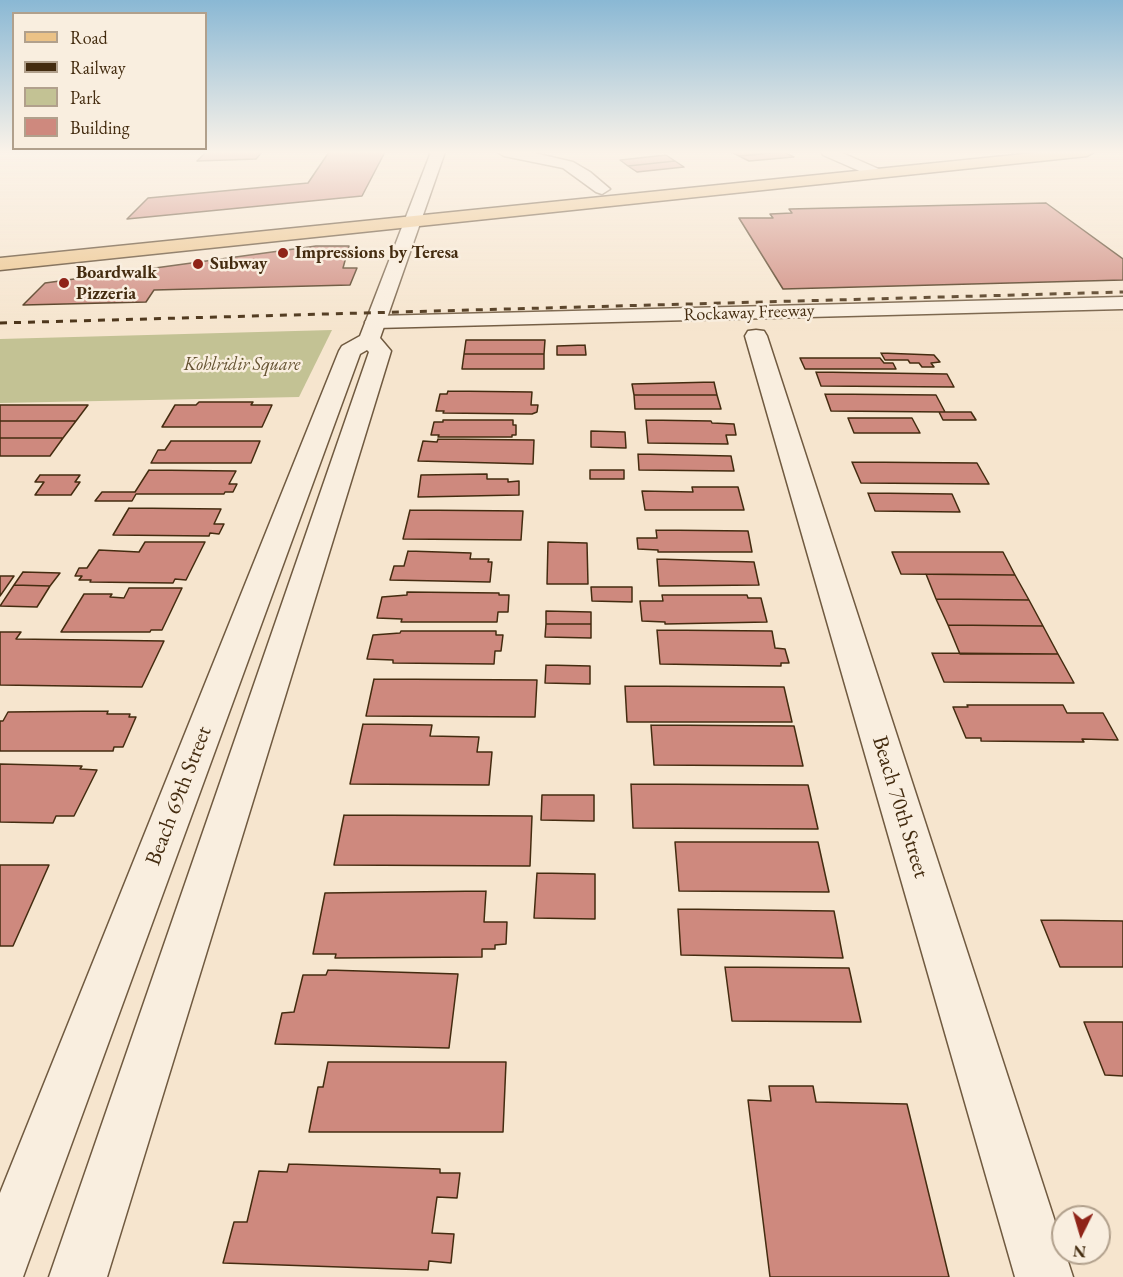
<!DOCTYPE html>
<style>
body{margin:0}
#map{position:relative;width:1123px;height:1277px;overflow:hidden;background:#f6e5ce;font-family:"EB Garamond",serif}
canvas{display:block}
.legend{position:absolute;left:12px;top:12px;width:195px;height:138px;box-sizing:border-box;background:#f9eedf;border:2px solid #b1a08c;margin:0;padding:8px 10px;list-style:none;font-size:18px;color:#442c10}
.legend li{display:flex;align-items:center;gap:12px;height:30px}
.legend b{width:30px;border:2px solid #b1a08c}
.north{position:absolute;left:1051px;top:1205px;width:60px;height:60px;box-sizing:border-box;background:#f9eedf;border:2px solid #b1a08c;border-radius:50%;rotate:185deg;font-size:16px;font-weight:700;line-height:24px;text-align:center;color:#442c10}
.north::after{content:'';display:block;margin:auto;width:21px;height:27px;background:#8f2418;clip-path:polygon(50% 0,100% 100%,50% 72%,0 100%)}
</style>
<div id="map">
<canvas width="1123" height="1277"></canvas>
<ul class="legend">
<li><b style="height:8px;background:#ebc287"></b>Road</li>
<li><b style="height:8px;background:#442c10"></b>Railway</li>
<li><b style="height:16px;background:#c3c294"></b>Park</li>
<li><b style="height:16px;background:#ce897e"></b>Building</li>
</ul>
<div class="north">N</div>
</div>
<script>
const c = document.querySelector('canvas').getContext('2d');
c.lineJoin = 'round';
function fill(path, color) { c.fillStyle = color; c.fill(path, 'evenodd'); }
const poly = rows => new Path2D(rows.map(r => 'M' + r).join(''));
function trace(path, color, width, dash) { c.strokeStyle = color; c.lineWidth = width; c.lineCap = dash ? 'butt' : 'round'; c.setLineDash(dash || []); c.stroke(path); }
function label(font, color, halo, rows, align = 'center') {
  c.font = font + ' "EB Garamond",serif'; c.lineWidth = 5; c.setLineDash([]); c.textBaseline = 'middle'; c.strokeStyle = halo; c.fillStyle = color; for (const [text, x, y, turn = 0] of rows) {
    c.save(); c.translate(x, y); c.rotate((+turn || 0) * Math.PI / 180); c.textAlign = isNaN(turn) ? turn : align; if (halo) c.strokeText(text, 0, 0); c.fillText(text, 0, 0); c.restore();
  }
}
fill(poly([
 [332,330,299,397,0,403,0,339]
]), '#c3c294');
const building = poly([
 [206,152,262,152,256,159,197,161,206,152],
 [329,152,385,152,362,196,127,219,148,198,308,183,329,152],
 [731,152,777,152,739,156,731,152],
 [784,152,794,157,749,161,739,156,784,152],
 [666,155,675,161,628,166,620,160,666,155],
 [675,161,684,167,637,172,628,166,675,161],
 [1046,203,1123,259,1123,280,783,289,739,218,773,218,770,214,792,213,789,209,1046,203],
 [316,246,349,246,343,268,357,268,350,285,154,290,146,302,23,305,45,283,316,246],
 [466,340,545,340,544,354,464,354,466,340],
 [585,345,586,355,557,355,557,346,585,345],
 [881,353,934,355,940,362,931,363,934,367,922,367,919,363,910,363,908,360,885,360,881,353],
 [464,354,544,354,544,369,462,369,464,354],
 [800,358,880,358,884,363,893,363,896,369,805,369,800,358],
 [816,372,947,374,954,387,821,386,816,372],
 [714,382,717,395,634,395,632,384,714,382],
 [448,391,532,392,531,405,538,405,537,412,532,414,443,413,444,411,436,411,440,394,447,394,448,391],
 [825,394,936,395,945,412,831,411,825,394],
 [634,395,717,395,721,409,635,409,634,395],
 [199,402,253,402,251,405,272,405,262,427,162,427,175,405,196,405,199,402],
 [0,405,88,405,76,421,0,421,0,405],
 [939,412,971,412,976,420,943,420,939,412],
 [848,418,912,418,920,433,854,433,848,418],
 [443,420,513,420,513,425,516,425,516,435,512,435,512,437,438,437,439,435,431,435,434,422,443,422,443,420],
 [646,420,711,421,712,423,734,424,736,435,726,435,728,444,648,443,646,420],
 [0,421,76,421,63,438,0,438,0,421],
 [591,431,625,432,626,448,591,447,591,431],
 [0,438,63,438,50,456,0,456,0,438],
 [438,439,534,440,533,464,418,461,423,441,437,442,438,439],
 [171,441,260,441,251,463,151,463,158,450,165,450,171,441],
 [638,454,731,456,734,471,639,470,638,454],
 [852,462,977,463,989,484,861,483,852,462],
 [149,470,236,471,229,484,237,484,233,492,225,492,224,494,136,494,132,501,95,501,102,492,135,492,149,470],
 [590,470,624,470,624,479,590,479,590,470],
 [487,474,487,479,508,479,508,482,519,481,519,495,418,497,421,475,487,474],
 [40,475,80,475,75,482,80,482,71,495,35,495,44,482,35,482,40,475],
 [692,487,738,487,744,510,645,510,642,491,693,492,692,487],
 [868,493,952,494,960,512,875,511,868,493],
 [129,508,221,509,214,524,224,524,219,534,210,533,209,536,113,535,129,508],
 [410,510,523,511,521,540,403,539,410,510],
 [656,530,748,531,752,552,658,552,658,550,638,549,637,538,657,538,656,530],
 [145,542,205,542,186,580,175,579,173,583,90,582,91,580,79,580,82,576,75,576,79,568,87,568,99,550,139,552,145,542],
 [548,542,587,543,588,584,547,584,548,542],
 [408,551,471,553,470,559,489,559,488,562,492,562,490,582,390,580,394,566,404,566,408,551],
 [892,552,1003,552,1015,575,901,574,892,552],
 [657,559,754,562,759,585,659,586,657,559],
 [23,572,60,573,50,586,14,585,23,572],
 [926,574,1015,575,1029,600,936,599,926,574],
 [0,576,14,576,0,596,0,576],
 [14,585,50,586,37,607,0,606,14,585],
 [591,587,632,587,632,602,592,601,591,587],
 [129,588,182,588,162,630,151,630,150,632,61,632,84,594,112,594,110,597,124,598,129,588],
 [407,592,499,593,499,595,509,595,508,612,498,612,497,622,401,622,402,619,377,618,382,597,407,595,407,592],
 [662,595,747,595,748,598,761,598,767,622,665,624,665,622,642,621,640,601,663,601,662,595],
 [936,599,1029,600,1043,626,948,625,936,599],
 [546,611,591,612,591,624,546,624,546,611],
 [546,624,591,624,591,638,545,637,546,624],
 [948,625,1043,626,1058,654,960,654,948,625],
 [657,630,772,631,775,648,785,649,789,663,781,663,781,666,660,664,657,630],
 [401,631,496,631,496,635,503,635,501,651,495,651,494,664,393,663,393,660,367,659,373,635,400,633,401,631],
 [0,632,21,632,16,639,164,641,142,687,0,685,0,632],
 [932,653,1058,654,1074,683,944,682,932,653],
 [546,665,590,666,590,684,545,683,546,665],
 [374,679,537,680,535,717,366,716,374,679],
 [625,686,784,687,792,722,627,722,625,686],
 [967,705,1063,705,1067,713,1103,713,1118,740,1082,739,1084,742,981,741,981,738,966,738,953,707,968,707,967,705],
 [108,711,107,714,130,714,129,717,136,717,123,747,114,747,113,751,0,751,0,721,3,721,8,712,108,711],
 [363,724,432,725,430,736,479,737,477,752,492,752,489,785,350,784,363,724],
 [651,725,794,726,803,766,654,765,651,725],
 [0,764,82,766,80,769,97,770,74,816,56,816,53,823,0,822,0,764],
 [631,784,808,785,818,829,633,828,631,784],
 [542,795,594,795,594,821,541,820,542,795],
 [344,815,532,816,530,866,334,865,344,815],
 [675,842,818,842,829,892,679,891,675,842],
 [0,865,49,865,13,946,0,946,0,865],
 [537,873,595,874,595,919,534,918,537,873],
 [486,891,484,922,507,922,506,944,495,945,495,949,482,949,482,957,335,958,336,954,313,954,325,893,486,891],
 [678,909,834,911,843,958,681,955,678,909],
 [1041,920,1123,921,1123,967,1060,967,1041,920],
 [725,967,849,968,861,1022,732,1021,725,967],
 [328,970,458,974,449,1048,275,1044,282,1013,294,1012,303,975,326,975,328,970],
 [1084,1022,1123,1022,1123,1076,1105,1075,1084,1022],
 [328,1062,506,1062,503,1132,309,1132,318,1087,323,1087,328,1062],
 [769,1086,813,1086,816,1102,907,1104,949,1277,770,1277,748,1100,771,1101,769,1086],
 [289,1164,440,1169,440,1173,460,1173,457,1198,437,1197,432,1233,454,1234,451,1263,429,1261,428,1270,223,1263,234,1222,247,1222,259,1171,287,1172,289,1164]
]);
fill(building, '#ce897e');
trace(building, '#442c10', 1.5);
const pedestrian = poly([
 [1123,297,1123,309,376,328,369,326,365,322,369,318,376,316,1123,297]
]);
const minor = poly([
 [431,152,445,152,380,338,391,351,107,1277,49,1277,369,352,367,350,360,354,28,1263,23,1277,0,1277,0,1193,339,351,342,346,360,336,431,152],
 [497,152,530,152,573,162,590,172,610,189,602,194,596,192,563,168,504,156,497,152],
 [821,152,840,152,881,170,884,173,881,176,871,176,823,155,821,152],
 [756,330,764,331,767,336,1073,1277,1015,1277,745,336,748,331,756,330]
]);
const primary = poly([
 [1044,152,1094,152,1087,156,0,270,0,258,1044,152]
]);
trace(pedestrian, '#705a40', 3);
trace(minor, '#705a40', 3);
trace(primary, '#442c10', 3);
fill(pedestrian, '#f9eedf');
fill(minor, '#f9eedf');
fill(primary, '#ebc287');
trace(poly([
 [0,323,1123,292]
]), '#442c10', 3, [7, 7]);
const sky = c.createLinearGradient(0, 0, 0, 331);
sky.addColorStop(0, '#8ab8d4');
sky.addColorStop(0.46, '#fbf3e9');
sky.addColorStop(1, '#fbf3e900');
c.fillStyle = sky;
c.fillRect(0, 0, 1123, 331);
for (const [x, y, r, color] of [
 [283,253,6,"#8f2418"],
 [198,264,6,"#8f2418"],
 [64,283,6,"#8f2418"]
]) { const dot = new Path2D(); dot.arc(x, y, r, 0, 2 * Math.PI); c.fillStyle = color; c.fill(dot); trace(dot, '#f9eedf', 2); }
label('bold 18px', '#442c10', '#f9eedf', [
 ["Impressions by Teresa",295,253],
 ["Subway",210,264],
 ["Boardwalk",76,273],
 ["Pizzeria",76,294]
], 'left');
label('18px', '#442c10', '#f9eedf', [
 ["Rockaway Freeway",749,313,-2]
]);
label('italic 18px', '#645231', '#f9eedf', [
 ["Kohlridir Square",242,365]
]);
label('22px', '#442c10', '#f9eedf', [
 ["Beach 69th Street",179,796,-69],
 ["Beach 70th Street",900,807,73]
]);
</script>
